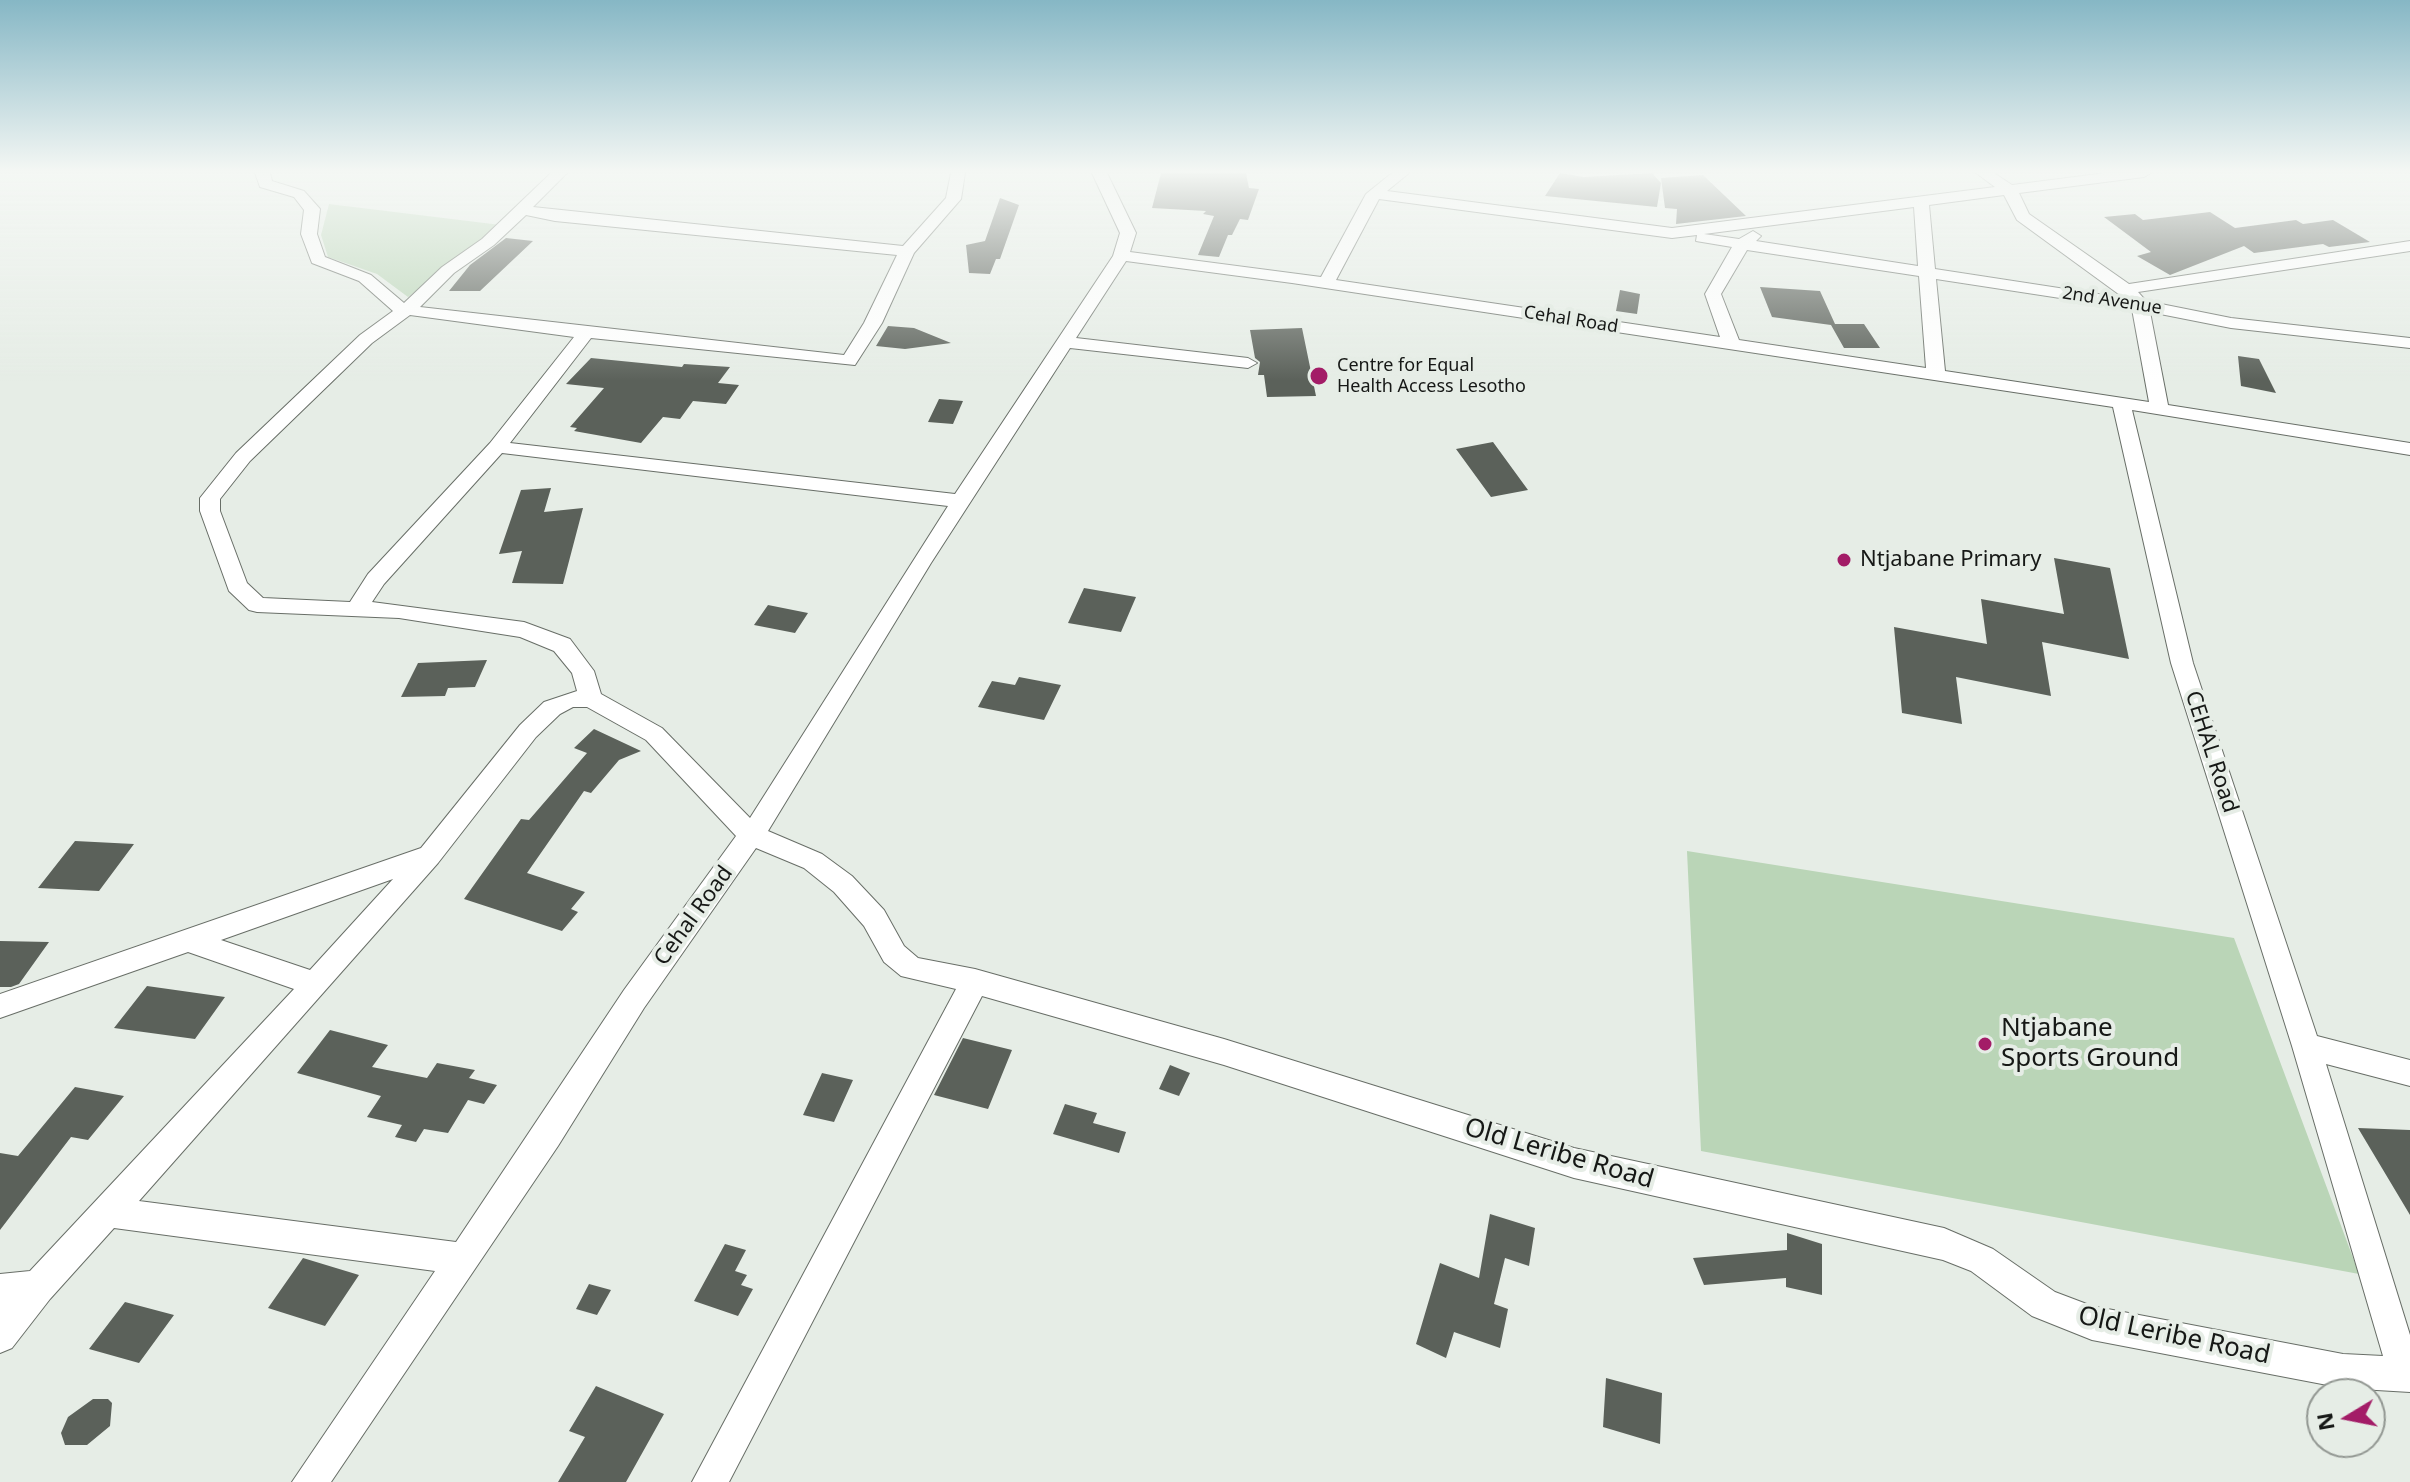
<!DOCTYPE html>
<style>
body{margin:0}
#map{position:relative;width:2410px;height:1482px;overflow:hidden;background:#e6ede6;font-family:"Noto Sans",sans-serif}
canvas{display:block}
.north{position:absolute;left:2306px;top:1378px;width:80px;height:80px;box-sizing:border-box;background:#e6ede6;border:2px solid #939893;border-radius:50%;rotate:260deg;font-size:22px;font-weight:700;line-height:32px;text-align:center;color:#161816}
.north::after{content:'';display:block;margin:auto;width:28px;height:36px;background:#a31c67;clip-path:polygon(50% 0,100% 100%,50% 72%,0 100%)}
</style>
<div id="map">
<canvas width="2410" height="1482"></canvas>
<div class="north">N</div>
</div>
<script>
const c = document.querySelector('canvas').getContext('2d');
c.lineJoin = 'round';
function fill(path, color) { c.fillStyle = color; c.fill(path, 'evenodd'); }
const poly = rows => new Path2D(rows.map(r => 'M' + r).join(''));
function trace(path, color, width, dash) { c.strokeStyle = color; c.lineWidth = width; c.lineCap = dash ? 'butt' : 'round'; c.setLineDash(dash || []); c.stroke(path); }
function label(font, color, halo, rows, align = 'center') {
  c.font = font + ' "Noto Sans",sans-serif'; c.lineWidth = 8; c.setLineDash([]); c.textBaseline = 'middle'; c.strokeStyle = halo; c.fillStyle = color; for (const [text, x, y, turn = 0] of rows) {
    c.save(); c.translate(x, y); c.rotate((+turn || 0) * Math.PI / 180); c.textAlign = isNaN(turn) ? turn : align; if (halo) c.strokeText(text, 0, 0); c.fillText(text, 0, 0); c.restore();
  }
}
fill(poly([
 [329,204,501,225,408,297,377,274,328,257,321,235],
 [1687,851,2234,938,2359,1274,1701,1151]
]), '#bad5b7');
fill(poly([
 [1161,173,1246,173,1249,188,1259,189,1248,220,1240,219,1232,235,1228,235,1219,257,1198,255,1214,216,1203,214,1206,211,1152,208],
 [1560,173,1584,177,1652,173,1661,183,1657,207,1545,196],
 [1703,175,1746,216,1676,224,1677,209,1665,208,1661,178],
 [1000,198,1019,205,1000,259,996,259,990,274,969,273,966,245,985,241],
 [2210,212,2235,228,2296,220,2303,224,2333,220,2370,242,2329,247,2323,244,2254,253,2244,246,2170,275,2137,256,2151,252,2104,217,2135,214,2143,220],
 [506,238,533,241,480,291,449,291,470,265],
 [1760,287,1820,291,1835,324,1864,324,1880,348,1844,348,1831,325,1772,317],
 [1620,290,1640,294,1637,314,1616,311],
 [888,326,914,328,951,343,905,349,876,346],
 [1302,328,1316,396,1267,397,1264,375,1258,375,1260,362,1255,358,1250,330],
 [2238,356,2259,359,2276,393,2241,386],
 [591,358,682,367,684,364,730,367,718,383,739,385,726,404,693,401,680,419,663,417,641,443,574,431,577,428,570,427,604,388,566,384],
 [939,399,963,401,953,424,928,422],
 [1493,442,1528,490,1491,497,1456,449],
 [551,488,544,512,583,508,563,584,512,583,522,551,499,554,521,490],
 [2054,558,2110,568,2129,659,2042,642,2051,696,1956,677,1962,724,1902,713,1894,627,1987,644,1981,599,2064,614],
 [1084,588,1136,597,1121,632,1068,623],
 [768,605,808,613,795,633,754,625],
 [487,660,475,687,448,688,445,696,401,697,418,663],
 [1019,677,1061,685,1044,720,978,707,992,681,1015,685],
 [594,729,641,751,619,760,591,793,584,791,527,873,585,892,571,909,578,912,562,931,464,899,521,819,529,820,587,753,574,748],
 [75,841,134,844,99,891,38,888],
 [0,941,49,942,19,984,11,987,0,987],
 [147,986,225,997,195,1039,114,1028],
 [330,1030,388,1045,372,1067,427,1078,437,1063,475,1070,469,1078,497,1085,484,1104,468,1100,448,1133,424,1129,416,1142,395,1137,402,1125,367,1117,381,1096,297,1073],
 [963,1038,1012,1050,988,1109,934,1095],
 [1170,1065,1190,1073,1179,1096,1159,1089],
 [822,1073,853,1080,834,1122,803,1115],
 [75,1087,124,1096,88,1140,71,1137,0,1230,0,1153,18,1156],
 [1065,1104,1097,1113,1093,1123,1126,1132,1119,1153,1053,1134],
 [2358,1128,2410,1130,2410,1215],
 [1490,1214,1535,1228,1529,1266,1505,1258,1494,1304,1508,1309,1500,1348,1454,1332,1446,1358,1416,1344,1440,1263,1479,1278],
 [1787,1233,1822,1244,1822,1295,1786,1287,1786,1278,1704,1285,1693,1258,1787,1250],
 [725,1244,746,1250,735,1271,747,1275,741,1285,753,1289,738,1316,694,1301],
 [303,1258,359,1275,325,1326,268,1308],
 [589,1284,611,1290,597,1315,576,1309],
 [125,1302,174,1315,139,1363,89,1349],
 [1606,1378,1662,1393,1660,1444,1603,1427],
 [596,1386,664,1414,626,1482,558,1482,585,1437,569,1431],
 [93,1399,108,1399,112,1403,110,1426,87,1445,65,1445,61,1433,68,1417]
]), '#5b615a');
const minor = poly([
 [255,173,270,173,272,181,304,191,320,209,317,234,325,257,371,275,404,303,442,267,482,239,551,173,567,173,533,207,903,246,946,198,951,173,965,173,961,199,914,253,882,323,855,365,591,338,510,443,955,494,1113,256,1120,233,1092,173,1107,173,1136,233,1130,252,1321,277,1366,194,1392,173,1409,173,1387,191,1672,228,1995,187,1976,173,1994,173,2012,185,2106,173,2151,173,2144,177,2019,193,2029,214,2129,284,2410,241,2410,251,2138,292,2146,301,2231,318,2410,338,2410,348,2231,328,2150,312,2168,405,2410,443,2410,455,2132,410,2193,663,2317,1036,2410,1060,2410,1086,2326,1064,2410,1335,2410,1392,2343,1388,2092,1340,2032,1316,1971,1271,1943,1260,1574,1178,1224,1065,982,996,729,1482,692,1482,956,989,901,976,884,962,864,926,834,892,804,868,756,848,644,1008,558,1146,331,1482,292,1482,435,1271,114,1228,50,1299,12,1348,0,1353,0,1274,30,1271,294,989,188,952,0,1018,0,994,421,848,520,725,544,702,577,691,572,673,554,651,520,637,399,618,257,612,249,610,229,591,200,511,200,498,236,453,360,335,393,311,359,281,312,263,301,234,304,210,294,197,260,187,255,173],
 [2004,195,2017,220,2124,298,1935,269,1929,205,2004,195],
 [1379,199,1672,238,1697,235,1696,241,1732,247,1705,294,1720,337,1336,280,1379,199],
 [1914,207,1918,266,1756,241,1761,236,1753,231,1739,239,1704,234,1914,207],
 [526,215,555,221,897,255,864,323,844,355,420,307,454,273,494,245,526,215],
 [1747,250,1919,276,1926,368,1739,340,1721,294,1747,250],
 [1126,261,1292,283,2113,407,2171,663,2292,1046,2383,1356,2343,1354,2092,1306,2055,1292,1993,1249,1944,1228,1574,1148,1224,1039,975,969,918,958,904,946,884,910,852,876,822,854,768,831,931,563,1070,348,1248,368,1257,363,1248,358,1076,338,1126,261],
 [1936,279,2132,309,2149,402,1945,371,1936,279],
 [410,315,574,337,490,443,368,574,350,602,263,598,247,583,220,511,220,499,250,461,372,343,410,315],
 [502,453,948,506,750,818,662,728,601,694,594,671,570,639,524,622,372,602,384,584,502,453],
 [573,707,587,707,646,740,736,836,624,990,456,1242,139,1201,438,863,536,737,560,714,573,707],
 [393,879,310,970,221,940,393,879]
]);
trace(minor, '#686e67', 2);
fill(minor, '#fff');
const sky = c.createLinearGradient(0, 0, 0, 381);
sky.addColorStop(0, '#86b7c5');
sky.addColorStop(0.45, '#f4f7f4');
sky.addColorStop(1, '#f4f7f400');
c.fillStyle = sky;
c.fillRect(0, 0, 2410, 381);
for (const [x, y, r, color] of [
 [1319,376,10,"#a31c67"],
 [1844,560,8,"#a31c67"],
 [1985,1044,8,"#a31c67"]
]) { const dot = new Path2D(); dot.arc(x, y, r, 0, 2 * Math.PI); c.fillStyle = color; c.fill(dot); trace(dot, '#e6ede6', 3); }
label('18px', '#161816', '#e6ede6', [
 ["2nd Avenue",2112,301,9],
 ["Cehal Road",1571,320,9]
]);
label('18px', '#161816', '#e6ede6', [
 ["Centre for Equal",1337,366],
 ["Health Access Lesotho",1337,387]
], 'left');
label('22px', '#161816', '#e6ede6', [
 ["Ntjabane Primary",1860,560]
], 'left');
label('22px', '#161816', '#e6ede6', [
 ["CEHAL Road",2211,752,72],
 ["Cehal Road",694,916,-54]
]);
label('26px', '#161816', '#e6ede6', [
 ["Ntjabane",2001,1029],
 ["Sports Ground",2001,1059]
], 'left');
label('26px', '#161816', '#e6ede6', [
 ["Old Leribe Road",1559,1154,16],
 ["Old Leribe Road",2174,1336,12]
]);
</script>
